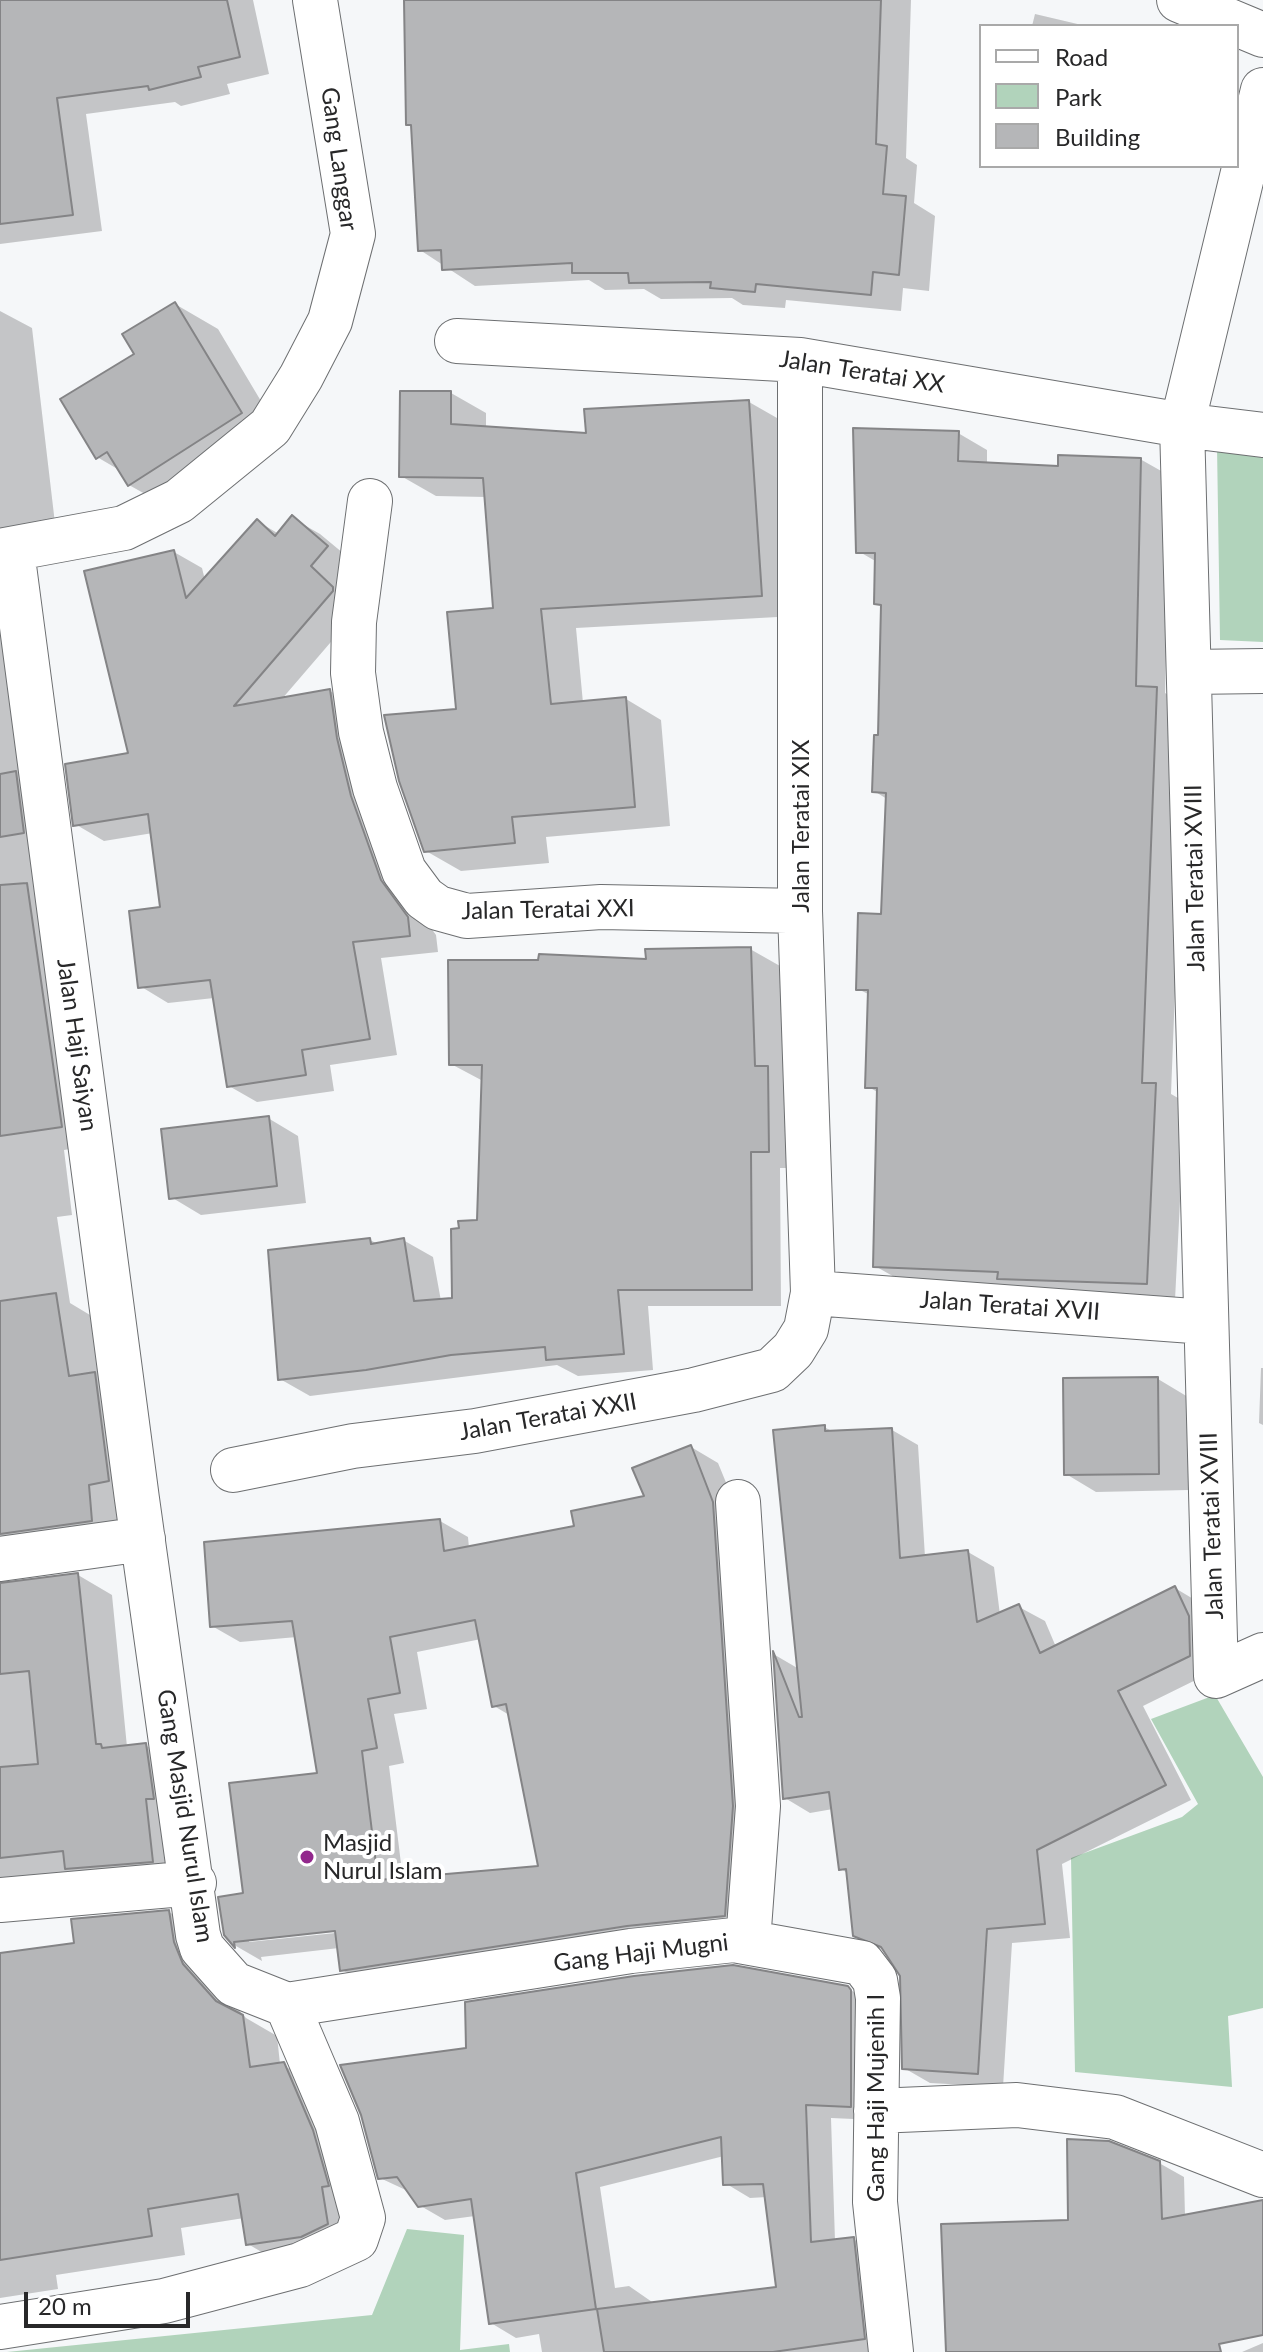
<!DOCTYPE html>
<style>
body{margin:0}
#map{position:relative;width:1263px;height:2352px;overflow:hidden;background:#f5f7f9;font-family:Lato,sans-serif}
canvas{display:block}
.legend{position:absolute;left:979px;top:24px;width:260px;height:144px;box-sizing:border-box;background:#fff;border:2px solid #a9a9a9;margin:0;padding:10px 14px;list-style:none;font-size:24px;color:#282829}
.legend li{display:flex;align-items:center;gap:16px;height:40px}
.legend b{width:40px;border:2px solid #a9a9a9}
.scale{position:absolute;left:24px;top:2292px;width:166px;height:36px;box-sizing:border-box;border:4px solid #282829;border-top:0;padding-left:10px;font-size:24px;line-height:28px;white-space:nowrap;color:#282829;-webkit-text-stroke:6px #fff;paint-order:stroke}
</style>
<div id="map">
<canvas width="1263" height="2352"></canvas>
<ul class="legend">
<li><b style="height:10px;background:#fff"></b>Road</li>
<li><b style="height:22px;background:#b1d3bb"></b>Park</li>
<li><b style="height:22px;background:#b5b6b8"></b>Building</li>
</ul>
<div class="scale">20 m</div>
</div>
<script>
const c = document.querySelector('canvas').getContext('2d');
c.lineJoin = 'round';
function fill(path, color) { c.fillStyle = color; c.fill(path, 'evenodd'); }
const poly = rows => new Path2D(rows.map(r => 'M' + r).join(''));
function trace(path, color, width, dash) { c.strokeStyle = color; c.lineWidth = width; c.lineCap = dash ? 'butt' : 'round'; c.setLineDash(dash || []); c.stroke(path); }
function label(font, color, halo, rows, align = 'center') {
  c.font = font + ' Lato,sans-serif'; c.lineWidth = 8; c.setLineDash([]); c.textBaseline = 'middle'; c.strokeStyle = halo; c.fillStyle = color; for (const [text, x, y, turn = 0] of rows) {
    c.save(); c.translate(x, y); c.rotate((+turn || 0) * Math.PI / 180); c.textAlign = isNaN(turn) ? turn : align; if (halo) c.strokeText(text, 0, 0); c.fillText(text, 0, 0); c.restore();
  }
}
fill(poly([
 [1217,446,1263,451,1263,642,1220,640],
 [1215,1695,1263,1777,1263,2008,1228,2016,1232,2087,1075,2072,1071,1858,1182,1817,1198,1804,1151,1719],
 [407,2229,464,2235,460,2350,509,2344,510,2352,7,2352,372,2315]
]), '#b1d3bb');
fill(poly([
 [0,0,253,0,269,74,227,84,230,94,181,106,175,102,86,114,102,231,0,244],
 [406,0,911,0,906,158,917,165,914,203,935,216,929,291,903,288,901,311,786,300,785,308,743,305,732,298,661,299,644,289,605,290,589,280,475,286,420,250,413,127,408,124],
 [1035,14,1086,26,1032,26],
 [175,304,218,329,283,438,172,509,129,485,121,471,97,457,137,354],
 [0,311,32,328,56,532,0,536],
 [451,393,486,413,486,428,588,435,749,402,784,422,796,616,576,628,583,703,626,699,661,720,670,826,546,837,549,863,461,871,426,851,458,711,495,609,486,497,436,496,401,476],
 [958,433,987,450,987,464,1060,469,1140,459,1170,476,1165,693,1186,706,1171,1094,1185,1102,1175,1300,905,1283,875,1266,879,1093,867,1086,870,995,858,989,883,916,887,799,874,791,880,737,883,607,876,603,877,562,858,551],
 [292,518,320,534,355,563,361,607,281,700,330,691,358,707,409,898,436,935,438,952,381,958,397,1055,330,1065,334,1091,257,1102,229,1086,214,998,168,1003,140,986,162,909,153,833,104,841,75,824,131,755,174,552,202,568,205,580,257,521,279,534],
 [0,612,95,1145,64,1150,72,1215,57,1217,70,1303,90,1315,126,1540,11,1569,9,1582,78,1575,112,1595,127,1747,145,1745,180,1765,186,1880,0,1880],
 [750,949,780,966,798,1168,780,1168,781,1306,648,1306,653,1370,578,1376,557,1365,310,1396,280,1379,370,1240,378,1244,403,1240,433,1257,441,1301,454,1300,479,1222,483,1081,451,1064,648,961],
 [268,1118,298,1136,306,1203,201,1215,171,1197],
 [1261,1368,1263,1368,1263,1425,1259,1423],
 [1158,1379,1188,1397,1189,1490,1096,1492,1066,1474],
 [824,1427,834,1432,892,1430,918,1445,925,1557,968,1552,994,1567,1000,1615,1019,1607,1045,1621,1056,1647,1175,1588,1200,1603,1216,1670,1143,1706,1191,1800,1062,1864,1070,1938,1012,1943,1003,2087,930,2083,904,2068,902,1975,887,1952,855,1935,849,1874,841,1869,833,1809,810,1813,785,1798,775,1655,799,1669],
 [691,1447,718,1463,741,1519,752,1931,370,1986,342,1970,339,1948,261,1957,262,1961,236,1946,226,1935,245,1895,319,1775,297,1637,240,1642,212,1626,440,1521,468,1537,469,1548,576,1528,646,1498],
 [481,1639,494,1706,511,1716,541,1868,403,1880,389,1766,404,1763,394,1714,427,1709,417,1652],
 [345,1928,345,1932,249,1942,249,1938],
 [169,1912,203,1932,217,1986,246,2018,277,2036,280,2064,318,2083,361,2244,282,2264,248,2244,244,2218,181,2228,185,2255,56,2275,58,2289,0,2298,0,1955,77,1945],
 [847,1988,873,2003,876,2120,831,2118,835,2241,853,2239,878,2253,889,2352,542,2352,539,2334,516,2338,491,2323,475,2216,445,2220,419,2205,410,2192,380,2178,469,2049],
 [724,2156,725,2183,750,2198,767,2197,778,2289,655,2304,629,2286,615,2288,600,2187],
 [1159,2163,1184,2177,1185,2216,1263,2202,1263,2287,1201,2318,1217,2352,948,2352,1070,2222],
 [1263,2343,1263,2352,1242,2352]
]), '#0003');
const building = poly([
 [0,0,227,0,240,57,198,67,201,77,149,90,148,86,57,98,73,215,0,224,0,0],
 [404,0,881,0,876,144,887,146,883,194,906,196,899,275,873,272,871,295,756,284,755,292,710,288,711,282,629,283,628,273,572,273,572,263,442,270,441,250,418,251,411,125,406,125,404,0],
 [175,302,242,413,128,486,107,452,96,459,60,399,134,354,122,334,175,302],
 [400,391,451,391,451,424,586,433,584,409,749,400,762,596,541,609,551,704,626,697,635,807,512,817,515,843,424,852,399,781,384,715,456,709,447,612,493,608,483,478,399,477,400,391],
 [853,428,959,431,958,461,1058,466,1058,455,1141,458,1136,686,1157,687,1142,1083,1156,1083,1147,1284,997,1279,998,1272,873,1267,877,1088,865,1088,868,990,856,990,858,913,881,914,886,793,872,792,874,735,878,735,881,605,874,604,875,553,856,553,853,428],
 [292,515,328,546,311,566,333,587,333,591,234,706,330,689,337,738,351,796,381,880,408,917,410,936,353,942,370,1039,302,1050,306,1075,227,1087,210,980,138,988,129,911,160,907,148,814,73,826,65,764,128,753,84,571,174,550,186,598,257,519,275,536,292,515],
 [16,771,24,833,0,837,0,774,16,771],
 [27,883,62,1127,0,1136,0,885,27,883],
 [751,947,755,1066,768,1066,769,1152,751,1152,752,1290,618,1290,624,1354,546,1360,545,1347,451,1355,366,1370,278,1380,268,1250,370,1238,371,1244,404,1238,414,1301,452,1298,451,1229,459,1228,458,1221,477,1220,482,1065,449,1065,448,960,538,960,539,954,646,959,645,949,751,947],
 [269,1116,277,1186,169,1199,161,1129,269,1116],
 [56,1293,69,1376,95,1372,109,1481,89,1485,92,1521,0,1534,0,1301,56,1293],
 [1158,1377,1159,1474,1064,1475,1063,1378,1158,1377],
 [825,1425,825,1431,892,1428,900,1558,968,1550,977,1622,1019,1604,1040,1653,1175,1586,1189,1616,1190,1656,1118,1691,1166,1785,1037,1850,1045,1924,987,1929,978,2074,902,2069,900,1976,881,1947,853,1936,846,1869,839,1870,829,1792,783,1799,773,1651,799,1717,802,1717,773,1430,825,1425],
 [691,1445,713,1502,733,1806,725,1916,627,1926,340,1971,335,1931,234,1942,235,1948,224,1935,218,1897,243,1893,229,1783,317,1773,292,1621,210,1627,204,1542,440,1519,444,1551,574,1526,571,1511,644,1496,632,1468,691,1445],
 [475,1620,492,1707,506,1704,538,1866,378,1880,362,1751,377,1748,368,1699,400,1693,390,1637,475,1620],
 [78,1573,96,1744,101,1744,102,1748,146,1743,154,1799,146,1799,153,1862,65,1869,63,1851,0,1858,0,1767,38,1764,29,1671,0,1674,0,1583,78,1573],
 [169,1910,174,1942,183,1964,216,2001,243,2015,250,2067,284,2062,313,2130,329,2186,322,2187,328,2224,301,2237,246,2245,238,2194,148,2209,152,2236,0,2260,0,1953,74,1943,71,1919,169,1910],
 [733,1965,848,1986,851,1990,851,2107,806,2105,811,2242,854,2237,865,2339,773,2352,604,2352,597,2309,776,2287,763,2184,723,2185,721,2137,576,2173,596,2309,489,2324,471,2199,418,2207,397,2177,378,2179,361,2115,340,2065,466,2048,465,2002,634,1976,733,1965],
 [1067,2139,1109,2141,1160,2161,1162,2219,1263,2200,1263,2335,1219,2344,1221,2352,946,2352,941,2224,1068,2220,1067,2139]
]);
fill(building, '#b5b6b8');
trace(building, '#848486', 2);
const minor = poly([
 [1179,0,1263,35],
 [1263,90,1182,425,1216,1676,1263,1655],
 [457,341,800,360,1182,425,1263,435],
 [370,501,354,622,353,673,361,732,375,788,404,871,424,898,438,908,467,916,601,907,800,911],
 [0,551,124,528,179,501,270,427,301,377,330,321,353,234,315,0],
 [1189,672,1263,671],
 [813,1293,1206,1322],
 [233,1470,353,1446,475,1431,694,1390,772,1370,793,1350,806,1329,813,1293,800,911,800,360],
 [738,1502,758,1806,748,1942],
 [0,1559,143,1539],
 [0,1900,194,1883],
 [287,2005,631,1951,734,1940,862,1963,875,1980,878,1998,875,2202,891,2352],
 [876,2111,1017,2105,1115,2117,1263,2175],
 [0,2327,164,2301,300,2265,356,2239,363,2218,337,2122,287,2005,234,1984,202,1948,198,1935,137,1499,12,551]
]);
trace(minor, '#6d6f71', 46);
trace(minor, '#fff', 44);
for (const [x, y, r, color] of [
 [307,1857,8,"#92288c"]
]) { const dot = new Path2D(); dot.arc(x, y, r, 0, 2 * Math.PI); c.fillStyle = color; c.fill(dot); trace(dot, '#fff', 3); }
label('24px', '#282829', '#fff', [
 ["Gang Langgar",339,159,82],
 ["Jalan Teratai XX",862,372,9],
 ["Jalan Teratai XIX",801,826,-90],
 ["Jalan Teratai XVIII",1195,878,-91],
 ["Jalan Teratai XXI",548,910,-1],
 ["Jalan Haji Saiyan",77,1045,82],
 ["Jalan Teratai XVII",1010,1306,4],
 ["Jalan Teratai XXII",548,1417,-10],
 ["Jalan Teratai XVIII",1212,1526,-92],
 ["Gang Masjid Nurul Islam",185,1816,81],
 ["Gang Haji Mugni",641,1953,-7],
 ["Gang Haji Mujenih I",876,2098,-90]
]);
label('24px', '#282829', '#fff', [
 ["Masjid",323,1843],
 ["Nurul Islam",323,1871]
], 'left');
</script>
